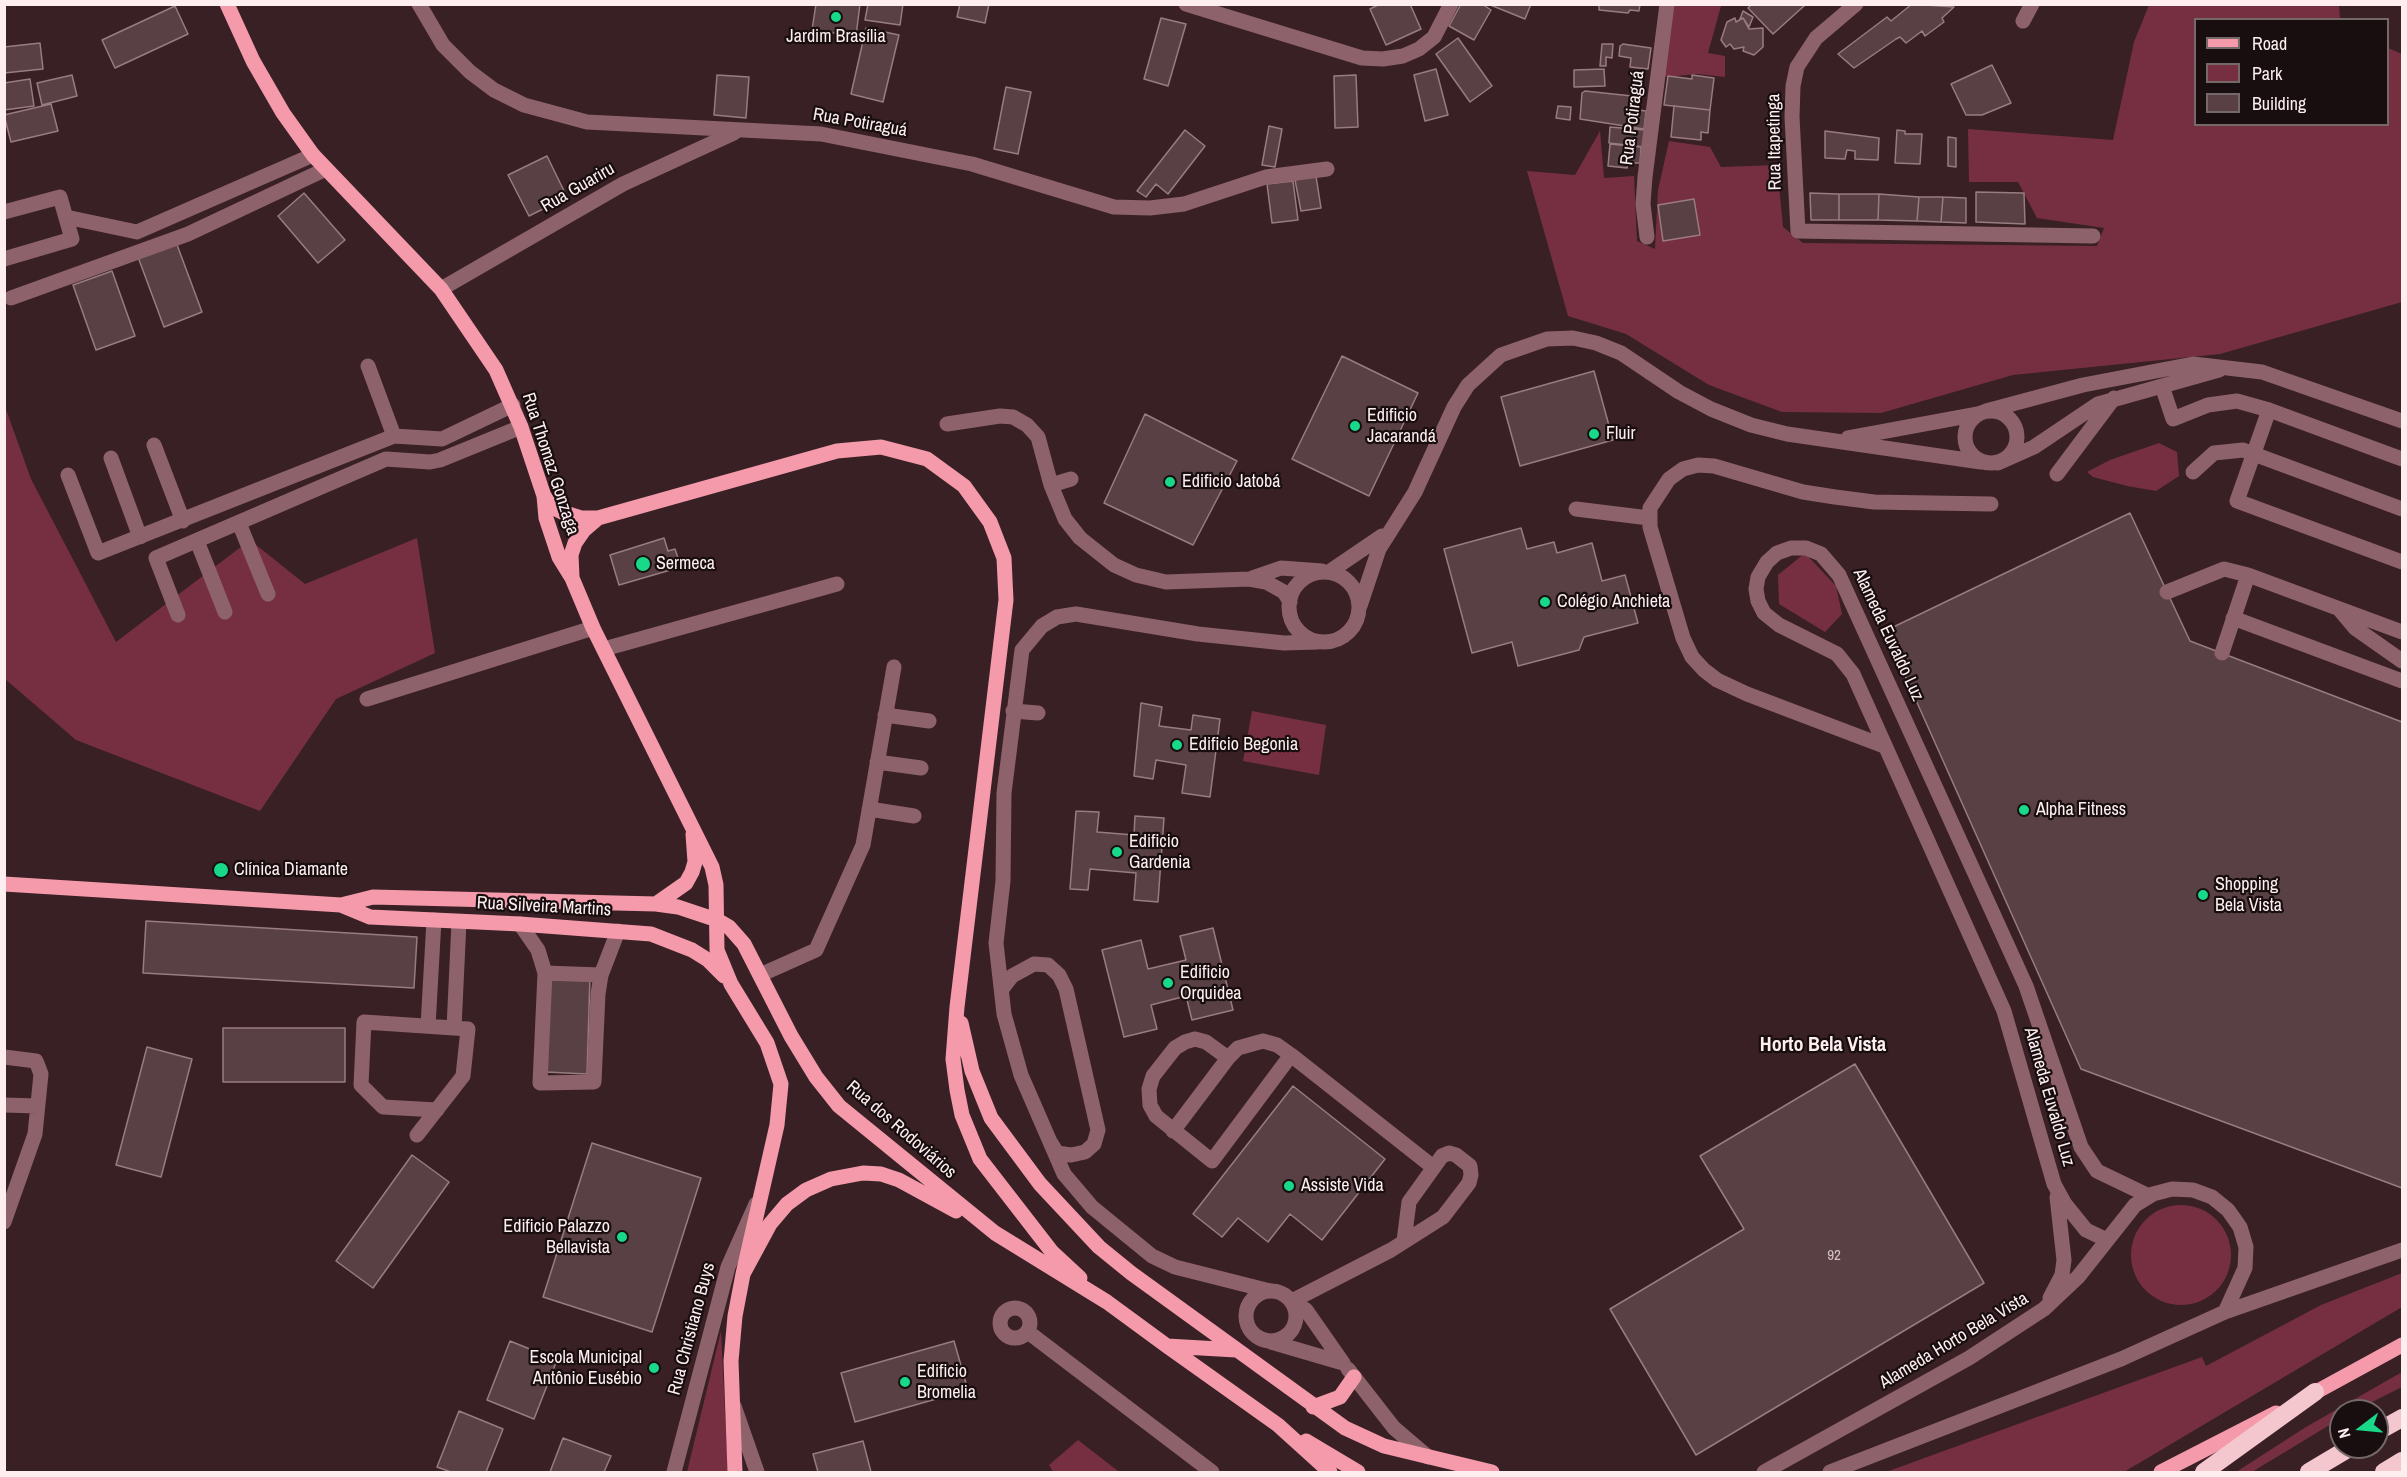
<!DOCTYPE html>
<meta charset="utf-8">
<style>
body{margin:0}
#map{position:relative;width:2407px;height:1477px;overflow:hidden;background:#382025;font-family:"Archivo Narrow",sans-serif}
canvas{display:block}
.frame{position:absolute;inset:0;border:6px solid #feeef0;pointer-events:none}
.legend{position:absolute;left:2194px;top:18px;width:195px;height:108px;box-sizing:border-box;background:#180e0f;border:2px solid #746869;margin:0;padding:8px 10px;list-style:none;font-size:18px;color:#feeef0}
.legend li{display:flex;align-items:center;gap:12px;height:30px}
.legend b{width:30px;border:2px solid #746869}
.north{position:absolute;left:2329px;top:1399px;width:60px;height:60px;box-sizing:border-box;background:#180e0f;border:2px solid #746869;border-radius:50%;rotate:254deg;font-size:16px;font-weight:700;line-height:24px;text-align:center;color:#feeef0}
.north::after{content:'';display:block;margin:auto;width:21px;height:27px;background:#18d989;clip-path:polygon(50% 0,100% 100%,50% 72%,0 100%)}
</style>
<div id="map">
<canvas width="2407" height="1477"></canvas>
<div class="frame"></div>
<ul class="legend">
<li><b style="height:8px;background:#f59aab"></b>Road</li>
<li><b style="height:16px;background:#762f41"></b>Park</li>
<li><b style="height:16px;background:#594044"></b>Building</li>
</ul>
<div class="north">N</div>
</div>
<script>
const c = document.querySelector('canvas').getContext('2d');
c.lineJoin = 'round';
function fill(path, color) { c.fillStyle = color; c.fill(path, 'evenodd'); }
const poly = rows => new Path2D(rows.map(r => 'M' + r).join(''));
function trace(path, color, width, dash) { c.strokeStyle = color; c.lineWidth = width; c.lineCap = dash ? 'butt' : 'round'; c.setLineDash(dash || []); c.stroke(path); }
function label(font, color, halo, rows, align = 'center') {
  c.font = font + ' "Archivo Narrow",sans-serif'; c.lineWidth = 4.5; c.setLineDash([]); c.textBaseline = 'middle'; c.strokeStyle = halo; c.fillStyle = color; for (const [text, x, y, turn = 0] of rows) {
    c.save(); c.translate(x, y); c.rotate((+turn || 0) * Math.PI / 180); c.textAlign = isNaN(turn) ? turn : align; if (halo) c.strokeText(text, 0, 0); c.fillText(text, 0, 0); c.restore();
  }
}
fill(poly([
 [1674,5,1732,5,1721,6,1708,53,1725,56,1725,77,1698,74,1664,77],
 [2149,5,2339,5,2340,19,2196,20,2196,124,2388,124,2388,48,2402,54,2402,302,2220,354,2013,375,1881,413,1782,412,1709,385,1626,334,1568,316,1527,171,1575,175,1600,131,1604,178,1634,176,1637,241,1655,249,1658,190,1669,141,1710,147,1721,167,1777,165,1783,227,1803,243,2097,246,2104,228,2037,218,2018,182,1969,182,1968,129,2113,140,2134,42],
 [4,404,31,479,116,642,250,540,305,584,417,538,435,653,336,699,260,811,76,740,5,679],
 [2159,443,2177,452,2179,476,2156,491,2127,486,2093,477,2087,472,2110,460],
 [1805,553,1836,586,1842,614,1825,632,1779,604,1778,575],
 [1252,711,1326,725,1319,775,1243,761],
 '2131 1255a50 50 0 1 1 100 0a50 50 0 1 1-100 0Z',
 [2402,1273,2402,1307,2124,1472,1886,1472,2202,1357,2206,1366,2321,1305],
 [721,1331,728,1472,687,1472],
 [2402,1372,2402,1387,2354,1411,2341,1411,2341,1418,2252,1472,2236,1472,2306,1427],
 [1078,1440,1118,1471,1117,1472,1053,1472,1049,1465]
]), '#762f41');
const building = poly([
 [816,4,860,4,856,36,812,30,816,4],
 [868,4,903,4,900,25,865,20,868,4],
 [960,4,989,4,985,23,957,17,960,4],
 [1380,4,1410,4,1421,29,1386,45,1370,9,1380,4],
 [1461,4,1482,4,1491,10,1474,40,1449,26,1461,4],
 [1488,4,1531,4,1525,19,1488,4],
 [1599,4,1640,4,1639,11,1630,10,1628,13,1599,10,1599,4],
 [1752,4,1803,4,1804,6,1773,34,1748,8,1752,4],
 [1912,4,1954,7,1942,18,1944,22,1925,36,1922,31,1906,43,1900,37,1896,39,1854,68,1838,54,1887,17,1891,21,1912,4],
 [175,6,188,34,115,68,102,40,175,6],
 [1743,11,1753,17,1749,27,1743,18,1740,19,1743,11],
 [1161,18,1186,24,1168,86,1144,79,1161,18],
 [1735,18,1736,22,1743,18,1749,29,1763,28,1763,47,1754,55,1743,51,1744,47,1734,49,1730,44,1726,47,1721,40,1727,22,1735,18],
 [866,28,899,35,883,102,851,94,866,28],
 [1458,38,1492,86,1470,102,1436,54,1458,38],
 [40,43,43,69,4,73,4,47,40,43],
 [1602,44,1613,44,1612,58,1606,57,1606,66,1600,66,1602,44],
 [1623,44,1651,48,1648,69,1630,67,1631,58,1619,56,1620,46,1623,44],
 [1992,65,2011,103,1982,115,1966,115,1951,84,1992,65],
 [1436,69,1448,115,1425,121,1414,75,1436,69],
 [1604,69,1605,86,1574,87,1574,70,1604,69],
 [72,75,77,96,42,105,37,83,72,75],
 [717,75,749,77,746,118,714,115,717,75],
 [1356,75,1358,127,1335,128,1334,76,1356,75],
 [1692,75,1714,78,1710,110,1664,105,1668,76,1692,79,1692,75],
 [30,79,34,106,4,110,4,83,30,79],
 [1006,87,1031,92,1018,154,994,149,1006,87],
 [1585,91,1632,96,1630,109,1646,111,1644,129,1580,119,1582,93,1585,91],
 [51,104,58,131,11,142,4,115,51,104],
 [1558,106,1571,107,1570,120,1556,118,1558,106],
 [1674,106,1710,110,1708,133,1701,132,1701,140,1671,137,1674,106],
 [1269,126,1282,129,1275,167,1262,165,1269,126],
 [1610,127,1645,130,1644,147,1609,143,1610,127],
 [1185,130,1205,146,1168,194,1156,184,1146,197,1137,191,1185,130],
 [1897,130,1905,131,1905,134,1922,134,1920,164,1895,163,1897,130],
 [1825,131,1879,138,1878,160,1855,159,1855,151,1847,150,1845,159,1825,158,1825,131],
 [1948,137,1956,138,1956,167,1948,166,1948,137],
 [1610,144,1641,147,1640,163,1628,163,1627,168,1608,166,1610,144],
 [547,156,567,197,529,216,508,175,547,156],
 [1316,176,1321,208,1301,211,1295,180,1316,176],
 [1293,181,1298,220,1272,223,1267,184,1293,181],
 [1976,192,2024,193,2025,224,1976,222,1976,192],
 [304,193,345,240,318,263,278,216,304,193],
 [1810,193,1839,194,1839,220,1811,220,1810,193],
 [1839,194,1879,194,1878,220,1839,220,1839,194],
 [1879,194,1919,197,1917,221,1878,220,1879,194],
 [1919,197,1943,197,1941,222,1917,221,1919,197],
 [1943,197,1966,198,1966,223,1941,222,1943,197],
 [1694,199,1700,235,1663,241,1658,205,1694,199],
 [176,242,202,312,164,327,138,257,176,242],
 [112,271,135,336,96,350,73,285,112,271],
 [1342,356,1418,393,1369,496,1292,459,1342,356],
 [1594,371,1613,440,1520,466,1501,397,1594,371],
 [1145,414,1237,461,1193,545,1104,503,1145,414],
 [2130,513,2190,641,2402,722,2402,1188,2081,1069,1885,631,2130,513],
 [1521,528,1527,549,1554,542,1557,553,1592,543,1602,581,1625,575,1638,623,1584,637,1579,650,1518,666,1512,642,1472,653,1444,549,1521,528],
 [664,538,668,551,675,549,678,558,671,560,674,569,619,585,610,555,664,538],
 [1141,703,1162,707,1159,726,1191,730,1193,715,1220,719,1210,797,1182,793,1186,765,1156,760,1153,779,1134,776,1141,703],
 [1076,811,1099,812,1097,832,1134,835,1135,816,1164,818,1158,902,1134,900,1136,873,1090,869,1088,890,1070,889,1076,811],
 [146,921,417,937,414,988,143,973,146,921],
 [1213,928,1233,1010,1192,1020,1186,996,1151,1005,1157,1029,1124,1037,1102,950,1141,940,1148,969,1186,960,1180,936,1213,928],
 [549,976,590,977,587,1074,546,1072,549,976],
 [223,1028,345,1028,345,1082,223,1082,223,1028],
 [147,1047,192,1059,161,1177,116,1165,147,1047],
 [1855,1064,1984,1283,1696,1455,1610,1309,1744,1229,1700,1156,1855,1064],
 [1293,1086,1385,1159,1322,1240,1290,1214,1268,1242,1238,1218,1222,1237,1193,1214,1293,1086],
 [592,1143,701,1178,652,1332,543,1297,592,1143],
 [412,1155,449,1182,373,1288,336,1261,412,1155],
 [510,1341,557,1360,534,1419,487,1400,510,1341],
 [954,1341,968,1390,855,1422,841,1373,954,1341],
 [459,1411,503,1429,486,1472,451,1472,437,1467,459,1411],
 [563,1438,611,1456,604,1472,550,1472,563,1438],
 [863,1441,871,1472,818,1472,813,1454,863,1441]
]);
fill(building, '#594044');
trace(building, '#997c80', 1.5);
trace(poly([
 [419,4,443,45,470,72,494,90,524,105,587,122,821,134,972,164,1114,207,1150,208,1184,204,1266,177,1327,169],
 [1186,4,1362,58,1383,59,1403,56,1419,49,1434,37,1451,4],
 [1856,4,1816,38,1797,67,1793,86,1792,117,1798,231,2093,236],
 [2023,21,2032,4],
 [4,212,60,197,72,239,4,259],
 [66,217,137,232,313,155],
 [1647,237,1643,204,1645,177,1667,4],
 [441,289,623,184,734,133],
 [11,298,188,234,326,169],
 [368,366,394,436],
 [2162,386,2173,419,2208,405,2237,401,2269,410,2402,459],
 [2269,410,2237,501,2402,562],
 '1965 437a26 26 0 1 1 52 0a26 26 0 1 1-52 0Z',
 [1986,411,2083,385,2193,364,2262,372,2402,421],
 [947,424,1000,416,1013,417,1027,425,1038,437,1051,485,1065,519,1080,538,1114,565,1136,575,1166,582,1249,579,1266,582,1284,592,1290,602],
 [1848,438,1978,414],
 [154,445,183,521],
 [111,458,140,537],
 [1998,463,2034,447,2098,404,2219,370],
 [2193,472,2214,453,2243,450,2402,509],
 [2057,474,2114,398],
 [68,475,98,553,394,436,442,439,513,405],
 [1051,485,1071,479],
 [1576,509,1649,518],
 [239,523,268,594],
 [197,541,225,612],
 [1329,572,1382,536],
 '1289 607a35 35 0 1 1 70 0a35 35 0 1 1-70 0Z',
 [1252,578,1281,568,1322,571],
 [2167,592,2224,569,2248,575],
 [1360,606,1379,549,1415,492,1454,407,1468,385,1501,355,1547,339,1573,338,1596,343,1621,353,1679,392,1711,409,1751,425,1787,434,1981,462],
 [2339,609,2355,628,2402,661],
 [178,615,156,558,386,459,430,462,440,460,521,427],
 [2233,618,2402,681],
 [604,649,837,584],
 [2222,653,2248,575,2402,632],
 [367,699,593,628],
 [1013,711,1038,713],
 [885,715,929,721],
 [1884,746,1747,694,1717,680,1704,670,1692,657,1683,638,1650,527,1650,508,1669,479,1683,469,1698,465,1714,466,1803,492,1835,497,1874,502,1991,504],
 [877,762,921,768],
 [869,809,914,816],
 [520,924,538,950,545,973,540,1083,594,1082,598,994,601,975,618,931],
 [545,973,601,975],
 [760,975,816,950,863,845,894,667],
 [1002,989,1012,976,1034,964,1048,965,1059,975,1066,989,1098,1130,1094,1144,1085,1152,1071,1155,1057,1153,1051,1143],
 [428,1026,434,920],
 [4,1057,36,1061,41,1074,35,1134,4,1222],
 [1228,1058,1206,1042,1195,1039,1185,1042,1175,1048,1153,1076,1149,1089,1150,1105,1156,1116,1212,1161,1291,1055],
 [4,1105,37,1106],
 [437,1110,383,1107,361,1085,364,1022,454,1028,459,922],
 [1173,1131,1228,1058,1238,1048,1263,1041,1277,1045,1291,1055,1433,1167],
 [417,1135,463,1076,468,1029,454,1028],
 [2107,1240,2086,1230,2065,1204,2054,1184,2004,1011,1853,674,1837,654,1779,625,1764,613,1758,601,1756,589,1758,577,1767,562,1777,553,1791,548,1806,548,1821,554,1839,575,2026,986,2081,1147,2097,1171,2149,1196],
 '1246 1316a25 25 0 1 1 50 0a25 25 0 1 1-50 0Z',
 [1270,1291,1175,1267,1152,1256,1092,1207,1064,1174,1021,1075,1004,1014,996,943,1003,881,1004,793,1022,650,1042,626,1057,617,1076,614,1198,634,1284,643,1318,642],
 [2050,1298,2062,1275,2064,1260,2057,1197],
 [1292,1301,1391,1250,1443,1217,1469,1183,1471,1175,1470,1166,1456,1155,1449,1153,1442,1156,1409,1202,1404,1241],
 '1000 1323a15 15 0 1 1 30 0a15 15 0 1 1-30 0Z',
 [1028,1332,1212,1472],
 [1271,1342,1343,1363,1306,1310,1292,1301],
 [1348,1369,1394,1428,1428,1457],
 [734,1406,757,1472],
 [674,1472,728,1267,756,1204],
 [1764,1472,1969,1358,2044,1309,2078,1277,2135,1205,2153,1194,2172,1189,2193,1190,2212,1197,2228,1210,2240,1227,2246,1247,2245,1268,2225,1312],
 [1830,1472,2121,1359,2225,1312,2402,1250]
]), '#8e626a', 15);
trace(poly([
 [227,4,253,61,283,113,313,155,441,289,496,370,521,427,544,496,546,518,559,557,572,578,593,628,712,867,716,885,717,950,731,984,767,1043,781,1084,777,1125,743,1274],
 [544,496,552,507,562,512,581,518,598,518,837,451,881,447,927,459,964,486,990,522,1004,558,1006,600,957,1007,953,1059,957,1090,962,1115,980,1159,1052,1252,1080,1278],
 [572,577,571,555,575,543,584,530,598,518],
 [4,884,341,905,373,897,656,904,678,907,717,920,729,927,744,944,791,1036,816,1077,839,1106,995,1233,1107,1302,1167,1346,1278,1425,1330,1472],
 [656,904,686,883,692,872,695,862,693,834],
 [341,905,370,917,520,924,651,934,692,950,708,960,724,976],
 [961,1023,972,1071,991,1118,1040,1184,1099,1247,1131,1273,1345,1428,1384,1446,1492,1472],
 [1167,1346,1236,1350],
 [2305,1398,2402,1345],
 [1313,1407,1340,1397,1354,1377],
 [1306,1441,1358,1472],
 [735,1472,731,1361,735,1316,743,1274,770,1224,787,1204,806,1190,831,1179,863,1173,881,1174,899,1180,956,1211],
 [2161,1472,2276,1413]
]), '#f59aab', 15);
trace(poly([
 [2377,1432,2402,1418],
 [2204,1472,2315,1392],
 [2309,1472,2351,1447],
 [2384,1472,2402,1461]
]), '#f4c7cf', 18);
for (const [x, y, r, color] of [
 [836,17,6,"#18d989"],
 [1355,426,6,"#18d989"],
 [1594,434,6,"#18d989"],
 [1170,482,6,"#18d989"],
 [643,564,8,"#18d989"],
 [1545,602,6,"#18d989"],
 [1177,745,6,"#18d989"],
 [2024,810,6,"#18d989"],
 [1117,852,6,"#18d989"],
 [221,870,8,"#18d989"],
 [2203,895,6,"#18d989"],
 [1168,983,6,"#18d989"],
 [1289,1186,6,"#18d989"],
 [622,1237,6,"#18d989"],
 [654,1368,6,"#18d989"],
 [905,1382,6,"#18d989"]
]) { const dot = new Path2D(); dot.arc(x, y, r, 0, 2 * Math.PI); c.fillStyle = color; c.fill(dot); trace(dot, '#180e0f', 2); }
label('15px', '#d5c2c5', null, [
 ["92",1834,1256]
]);
label('18px', '#feeef0', '#180e0f', [
 ["Jardim Brasília",836,37,"center"],
 ["Edificio",1367,416],
 ["Jacarandá",1367,437],
 ["Fluir",1606,434],
 ["Edificio Jatobá",1182,482],
 ["Sermeca",656,564],
 ["Colégio Anchieta",1557,602],
 ["Edificio Begonia",1189,745],
 ["Alpha Fitness",2036,810],
 ["Edificio",1129,842],
 ["Gardenia",1129,863],
 ["Clínica Diamante",234,870],
 ["Shopping",2215,885],
 ["Bela Vista",2215,906],
 ["Edificio",1180,973],
 ["Orquidea",1180,994],
 ["Assiste Vida",1301,1186],
 ["Edificio Palazzo",610,1227,"right"],
 ["Bellavista",610,1248,"right"],
 ["Escola Municipal",642,1358,"right"],
 ["Antônio Eusébio",642,1379,"right"],
 ["Edificio",917,1372],
 ["Bromelia",917,1393]
], 'left');
label('18px', '#feeef0', '#180e0f', [
 ["Rua Potiraguá",1633,118,-83],
 ["Rua Potiraguá",860,123,10],
 ["Rua Itapetinga",1775,142,-91],
 ["Rua Guariru",578,188,-30],
 ["Rua Thomaz Gonzaga",550,464,72],
 ["Alameda Euvaldo Luz",1888,635,65],
 ["Rua Silveira Martins",544,907,3],
 ["Alameda Euvaldo Luz",2049,1097,74],
 ["Rua dos Rodoviários",901,1130,41],
 ["Rua Christiano Buys",692,1329,-75],
 ["Alameda Horto Bela Vista",1954,1341,-31]
]);
label('bold 20px', '#feeef0', '#180e0f', [
 ["Horto Bela Vista",1823,1046]
]);
</script>
